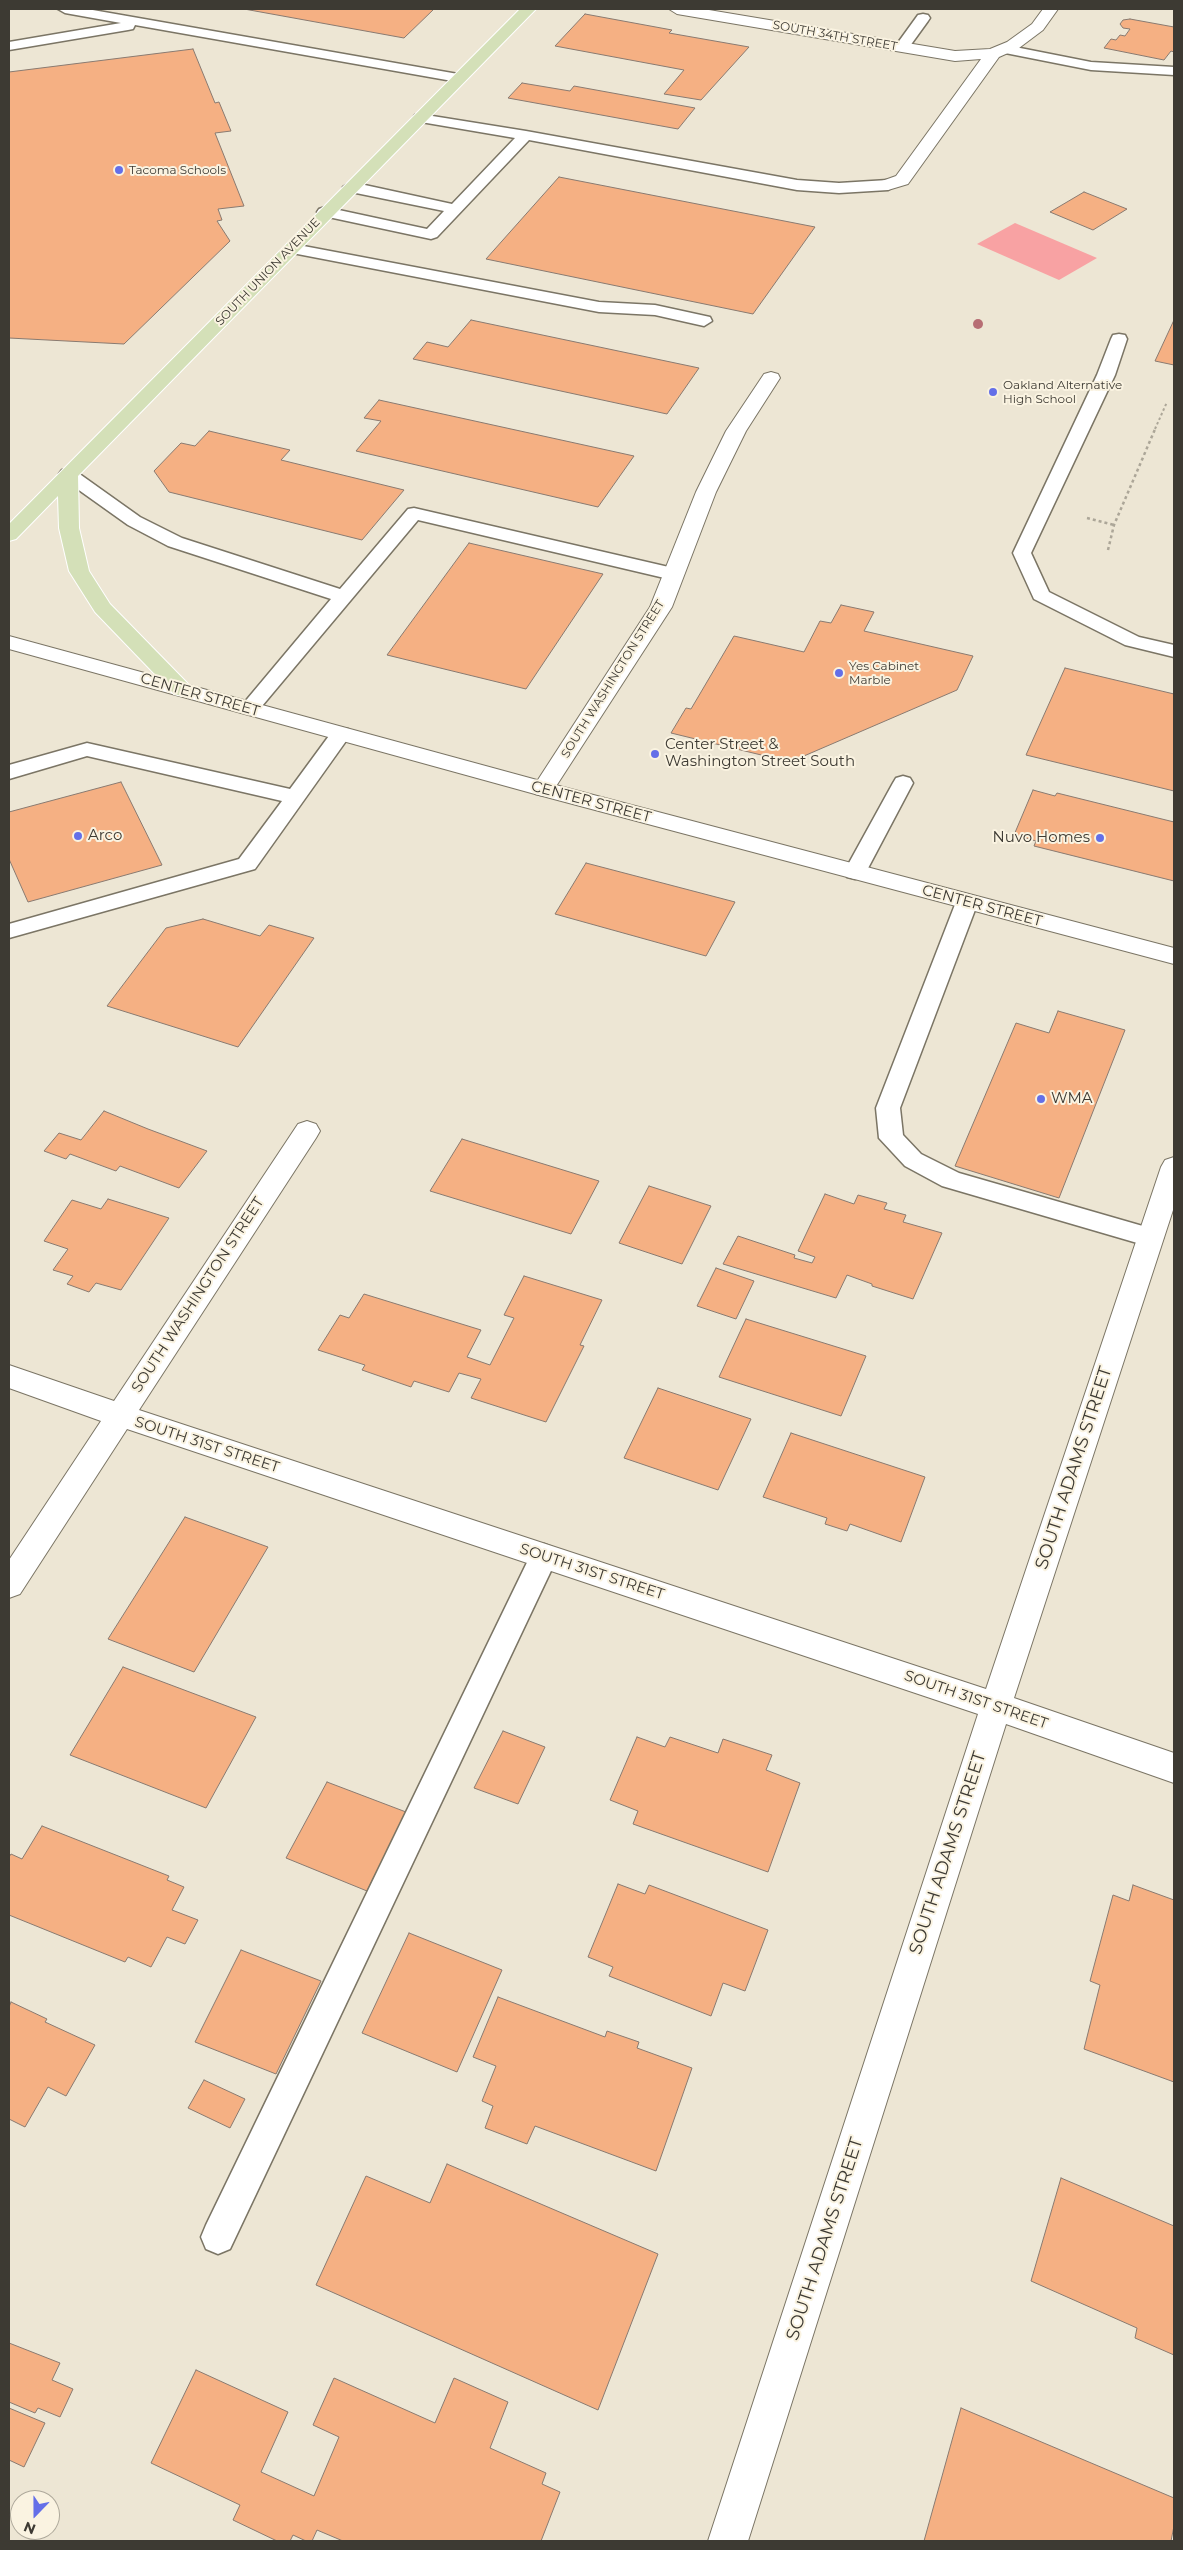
<!DOCTYPE html>
<style>
body{margin:0}
#map{position:relative;width:1183px;height:2550px;overflow:hidden;background:#ede6d4;font-family:Montserrat,sans-serif}
canvas{display:block}
.frame{position:absolute;inset:0;border:10px solid #3d3a33;pointer-events:none}
.north{position:absolute;left:10px;top:2490px;width:50px;height:50px;box-sizing:border-box;background:#faf3e1;border:1px solid #aea99b;border-radius:50%;rotate:202deg;font-size:14px;font-weight:700;line-height:20px;text-align:center;color:#3d3a33}
.north::after{content:'';display:block;margin:auto;width:18px;height:22px;background:#646fe8;clip-path:polygon(50% 0,100% 100%,50% 72%,0 100%)}
</style>
<div id="map">
<canvas width="1183" height="2550"></canvas>
<div class="frame"></div>
<div class="north">N</div>
</div>
<script>
const c = document.querySelector('canvas').getContext('2d');
c.lineJoin = 'round';
function fill(path, color) { c.fillStyle = color; c.fill(path, 'evenodd'); }
const poly = rows => new Path2D(rows.map(r => 'M' + r).join(''));
function trace(path, color, width, dash) { c.strokeStyle = color; c.lineWidth = width; c.lineCap = dash ? 'butt' : 'round'; c.setLineDash(dash || []); c.stroke(path); }
function label(font, color, halo, rows, align = 'center') {
  c.font = font + ' Montserrat,sans-serif'; c.lineWidth = 4; c.setLineDash([]); c.textBaseline = 'middle'; c.strokeStyle = halo; c.fillStyle = color; for (const [text, x, y, turn = 0] of rows) {
    c.save(); c.translate(x, y); c.rotate((+turn || 0) * Math.PI / 180); c.textAlign = isNaN(turn) ? turn : align; if (halo) c.strokeText(text, 0, 0); c.fillText(text, 0, 0); c.restore();
  }
}
fill(poly([
 [1015,223,1097,258,1059,280,977,244]
]), '#f8a2a3');
const building = poly([
 [244,9,434,9,404,38,244,9],
 [585,14,672,30,669,33,749,47,701,100,664,94,684,70,555,46,585,14],
 [1130,19,1174,27,1174,52,1171,51,1164,60,1104,48,1111,39,1116,40,1120,35,1125,36,1130,29,1123,28,1120,24,1123,20,1130,19],
 [193,49,215,103,219,102,231,131,215,133,244,206,218,209,222,220,217,221,230,241,124,344,9,338,9,72,193,49],
 [522,83,570,91,574,86,695,108,678,129,508,98,522,83],
 [559,177,815,227,753,314,486,259,559,177],
 [1084,192,1127,209,1093,230,1050,212,1084,192],
 [471,320,699,368,667,414,413,359,427,342,448,347,471,320],
 [1174,320,1174,365,1155,361,1174,320],
 [379,400,634,456,598,507,356,451,381,421,364,418,379,400],
 [209,431,290,450,281,460,404,490,362,540,169,492,154,471,181,443,195,446,209,431],
 [469,543,603,574,526,689,387,655,469,543],
 [841,605,874,612,864,631,973,656,957,690,790,762,671,733,686,708,691,709,734,636,804,652,820,621,831,623,841,605],
 [1065,668,1174,694,1174,791,1026,755,1065,668],
 [121,782,162,865,28,902,9,859,9,812,121,782],
 [1033,790,1055,796,1057,793,1174,822,1174,881,1034,846,1036,841,1014,835,1033,790],
 [586,863,735,902,706,956,555,914,586,863],
 [203,919,260,936,269,925,314,938,238,1047,107,1006,166,928,203,919],
 [1058,1011,1125,1030,1059,1198,955,1166,1016,1023,1049,1033,1058,1011],
 [104,1111,148,1129,207,1151,179,1188,120,1166,116,1171,70,1154,66,1159,44,1151,59,1133,81,1140,104,1111],
 [462,1139,599,1181,571,1234,430,1191,462,1139],
 [649,1186,711,1206,682,1264,619,1243,649,1186],
 [825,1194,854,1204,858,1195,887,1203,884,1209,906,1215,903,1222,942,1233,913,1299,872,1286,872,1284,847,1275,836,1298,723,1264,738,1236,795,1255,794,1258,812,1263,815,1257,798,1251,825,1194],
 [108,1199,169,1218,121,1290,96,1283,89,1292,67,1284,73,1276,53,1270,68,1249,44,1241,72,1200,101,1209,108,1199],
 [716,1268,754,1281,736,1319,697,1306,716,1268],
 [524,1276,602,1300,580,1345,584,1346,546,1422,471,1398,481,1379,459,1373,449,1392,414,1381,411,1387,362,1370,365,1365,318,1350,340,1315,349,1318,364,1294,481,1330,467,1357,490,1365,514,1318,504,1315,524,1276],
 [746,1319,866,1356,841,1416,719,1377,746,1319],
 [658,1388,751,1419,718,1490,624,1458,658,1388],
 [791,1433,925,1477,901,1542,850,1524,847,1531,825,1524,827,1518,763,1497,791,1433],
 [185,1517,268,1547,194,1672,108,1639,185,1517],
 [123,1667,256,1717,206,1808,70,1755,123,1667],
 [503,1731,545,1747,518,1804,474,1788,503,1731],
 [637,1737,665,1747,670,1737,718,1753,723,1739,772,1755,766,1770,800,1783,768,1872,633,1824,638,1811,610,1800,637,1737],
 [327,1782,406,1812,367,1891,286,1858,327,1782],
 [42,1826,169,1876,167,1880,184,1887,172,1910,198,1920,185,1944,167,1937,151,1967,128,1957,125,1962,9,1915,9,1857,11,1854,22,1859,42,1826],
 [618,1884,645,1894,649,1885,768,1930,745,1991,723,1983,711,2016,609,1976,613,1967,588,1957,618,1884],
 [1133,1885,1174,1900,1174,2082,1084,2049,1100,1985,1090,1981,1113,1895,1129,1901,1133,1885],
 [409,1933,502,1970,457,2072,362,2033,409,1933],
 [241,1950,321,1981,276,2074,195,2042,241,1950],
 [498,1997,605,2037,607,2031,639,2042,637,2048,692,2068,656,2171,535,2126,527,2144,485,2128,493,2106,482,2101,496,2066,473,2057,498,1997],
 [11,2002,47,2019,45,2022,95,2045,66,2096,48,2087,25,2127,9,2119,9,2007,11,2002],
 [204,2080,245,2099,230,2128,188,2108,204,2080],
 [447,2164,658,2254,598,2410,316,2285,366,2176,430,2203,447,2164],
 [1061,2178,1174,2226,1174,2355,1135,2338,1137,2328,1031,2281,1061,2178],
 [9,2343,60,2363,52,2380,73,2389,60,2417,38,2408,35,2413,9,2402,9,2343],
 [196,2370,288,2412,261,2472,314,2496,339,2437,313,2425,334,2378,435,2423,454,2378,508,2402,490,2448,546,2473,542,2484,560,2492,541,2541,343,2541,317,2530,312,2541,306,2541,293,2535,290,2541,277,2541,233,2520,240,2505,151,2463,196,2370],
 [9,2408,45,2423,24,2467,9,2460,9,2408],
 [961,2408,1174,2498,1174,2526,1171,2541,924,2541,961,2408]
]);
fill(building, '#f5b083');
trace(building, '#897a70', 1);
const lane = poly([
 [58,9,87,9,458,74,465,78,458,82,135,25,133,29,128,30,9,50,9,42,121,23,65,13,58,9],
 [923,14,928,15,930,18,928,21,907,50,897,50,895,47,897,44,918,15,923,14],
 [1005,45,1091,62,1174,67,1174,75,1091,70,1000,52,998,49,1000,46,1005,45],
 [420,114,526,131,797,180,839,183,888,180,896,185,888,190,839,193,797,190,529,140,437,237,431,239,319,215,317,212,319,209,325,207,427,229,444,211,351,192,343,187,351,182,452,204,515,138,415,121,413,118,415,115,420,114],
 [293,244,599,302,655,305,710,317,712,321,704,326,655,315,599,312,287,252,285,249,287,246,293,244],
 [1119,334,1125,335,1127,339,1115,375,1031,553,1049,592,1139,637,1174,645,1174,657,1125,645,1034,599,1013,553,1097,375,1111,339,1113,335,1119,334],
 [68,469,74,470,140,517,182,538,340,589,408,509,414,508,673,568,680,570,682,574,680,578,673,580,418,520,257,712,250,714,243,712,240,708,243,704,331,599,168,546,128,525,62,478,59,474,62,470,68,469],
 [341,728,348,729,351,734,255,869,9,938,9,924,239,859,282,801,87,756,9,779,9,765,87,743,290,789,334,729,341,728],
 [903,776,910,778,913,783,866,872,863,877,855,879,847,877,844,872,893,783,896,778,903,776],
 [967,895,975,897,978,902,900,1108,903,1135,921,1154,959,1173,1160,1231,1163,1238,1160,1245,1151,1247,942,1186,905,1166,879,1138,876,1108,956,902,959,897,967,895],
 [544,1544,554,1548,558,1556,230,2249,218,2254,206,2249,201,2237,206,2225,534,1548,544,1544]
]);
const street = poly([
 [669,9,703,9,955,51,990,49,1007,42,1032,24,1043,9,1058,9,1043,30,1019,48,999,57,908,184,888,190,882,189,880,185,882,181,896,176,981,59,955,61,677,14,669,9],
 [771,372,778,374,780,378,746,431,716,492,672,607,551,794,543,796,535,794,532,789,650,607,696,492,726,431,764,374,771,372],
 [307,1121,316,1124,320,1131,316,1138,139,1410,986,1689,1161,1167,1165,1160,1174,1157,1174,1207,1014,1698,1174,1753,1174,1783,1006,1724,748,2541,708,2541,978,1714,127,1429,20,1594,9,1598,9,1560,101,1421,9,1388,9,1365,114,1401,298,1124,307,1121]
]);
const secondary = poly([
 [9,636,548,783,1174,948,1174,964,535,794,9,649,9,636]
]);
const primary = poly([
 [520,9,536,9,78,476,79,528,89,571,110,604,193,689,190,694,182,696,174,694,95,612,69,571,59,528,58,496,16,539,9,541,9,524,520,9]
]);
trace(lane, '#7b7565', 3);
trace(street, '#7b7565', 2);
trace(secondary, '#7b7565', 2);
trace(primary, '#fff', 2);
trace(poly([
 [1155,429,1167,402]
]), '#aca698', 2, [2.5, 2.5]);
trace(poly([
 [1087,518,1114,525],
 [1108,550,1114,525,1156,427]
]), '#aca698', 2.5, [3, 3]);
fill(lane, '#fff');
fill(street, '#fff');
fill(secondary, '#fff');
fill(primary, '#d4e0b8');
c.fillStyle = '#b76e74';
for (const [x, y] of [
 [978,324]
]) { c.beginPath(); c.arc(x, y, 5, 0, 2 * Math.PI); c.fill(); }
for (const [x, y, r, color] of [
 [119,170,5,"#646fe8"],
 [993,392,5,"#646fe8"],
 [839,673,5,"#646fe8"],
 [655,754,5,"#646fe8"],
 [78,836,5,"#646fe8"],
 [1100,838,5,"#646fe8"],
 [1041,1099,5,"#646fe8"]
]) { const dot = new Path2D(); dot.arc(x, y, r, 0, 2 * Math.PI); c.fillStyle = color; c.fill(dot); trace(dot, '#faf3e1', 2); }
label('12px', '#3d3a33', '#faf3e1', [
 ["SOUTH 34TH STREET",835,36,10],
 ["SOUTH UNION AVENUE",268,272,-46],
 ["SOUTH WASHINGTON STREET",613,679,-58]
]);
label('12px', '#3d3a33', '#faf3e1', [
 ["Tacoma Schools",129,170],
 ["Oakland Alternative",1003,385],
 ["High School",1003,399],
 ["Yes Cabinet",849,666],
 ["Marble",849,680]
], 'left');
label('15px', '#3d3a33', '#faf3e1', [
 ["CENTER STREET",200,695,16],
 ["CENTER STREET",591,802,15],
 ["CENTER STREET",982,906,15],
 ["SOUTH WASHINGTON STREET",198,1295,-57],
 ["SOUTH 31ST STREET",207,1445,18],
 ["SOUTH 31ST STREET",592,1572,18],
 ["SOUTH 31ST STREET",976,1700,19]
]);
label('15px', '#3d3a33', '#faf3e1', [
 ["Center Street &",665,745],
 ["Washington Street South",665,762],
 ["Arco",88,836],
 ["Nuvo Homes",1090,838,"right"],
 ["WMA",1051,1099]
], 'left');
label('18px', '#3d3a33', '#faf3e1', [
 ["SOUTH ADAMS STREET",1074,1468,-72],
 ["SOUTH ADAMS STREET",948,1853,-72],
 ["SOUTH ADAMS STREET",825,2239,-72]
]);
</script>
